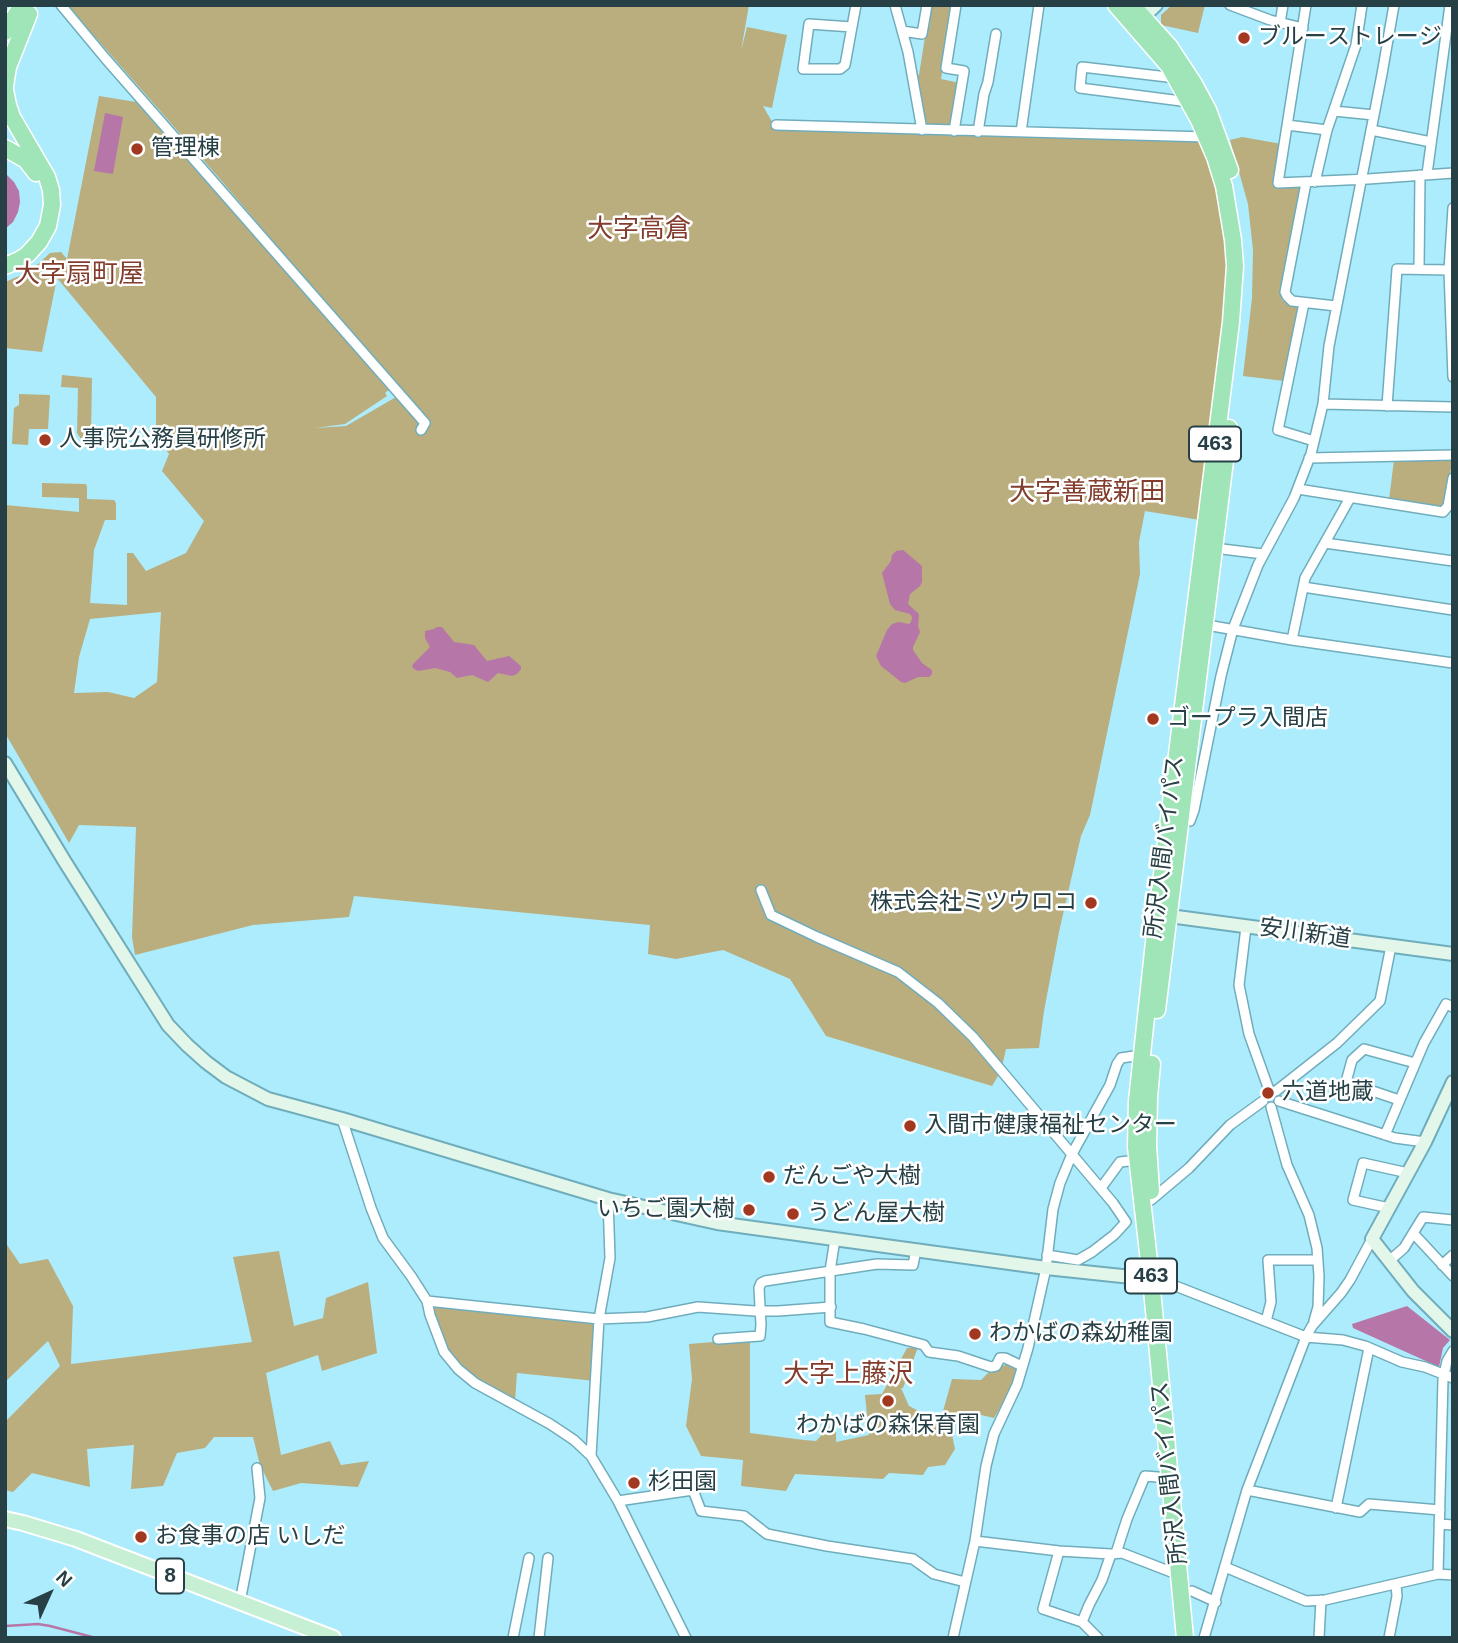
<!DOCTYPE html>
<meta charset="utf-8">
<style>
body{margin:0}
#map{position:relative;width:1458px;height:1643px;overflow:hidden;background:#adecfc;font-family:Arial,sans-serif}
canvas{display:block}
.frame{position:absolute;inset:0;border:7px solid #264046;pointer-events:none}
.north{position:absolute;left:14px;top:1559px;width:70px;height:70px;-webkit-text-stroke:5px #fff;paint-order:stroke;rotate:45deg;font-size:19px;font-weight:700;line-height:28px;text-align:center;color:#264046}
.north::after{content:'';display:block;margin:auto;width:24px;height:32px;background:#264046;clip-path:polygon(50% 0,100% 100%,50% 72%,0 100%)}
</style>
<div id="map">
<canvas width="1458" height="1643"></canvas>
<div class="frame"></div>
<div class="north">N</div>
</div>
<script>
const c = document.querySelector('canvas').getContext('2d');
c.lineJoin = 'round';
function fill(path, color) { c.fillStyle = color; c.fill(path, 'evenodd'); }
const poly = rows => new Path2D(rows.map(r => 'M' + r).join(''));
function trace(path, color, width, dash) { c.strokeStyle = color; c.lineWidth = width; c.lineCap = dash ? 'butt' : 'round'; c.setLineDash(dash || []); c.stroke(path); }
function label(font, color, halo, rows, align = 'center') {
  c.font = font + ' Arial,"Noto Sans JP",sans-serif'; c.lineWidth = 5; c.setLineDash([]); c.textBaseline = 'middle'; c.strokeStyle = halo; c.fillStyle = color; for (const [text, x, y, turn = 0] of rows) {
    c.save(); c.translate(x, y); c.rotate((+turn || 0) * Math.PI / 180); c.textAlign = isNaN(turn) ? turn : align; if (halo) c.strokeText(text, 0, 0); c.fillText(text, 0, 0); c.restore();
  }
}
fill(poly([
 [67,5,749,5,741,51,747,27,787,35,772,108,763,106,775,127,1201,140,1215,177,1228,246,1227,295,1200,520,1145,511,1139,542,1140,574,1090,815,1081,836,1059,932,1044,1011,1039,1048,1006,1049,1001,1071,992,1086,826,1036,790,979,723,950,676,959,648,954,650,925,354,896,349,917,253,925,135,955,132,937,136,827,79,825,69,843,5,733,5,505,79,512,79,498,42,497,42,483,86,484,87,487,87,499,114,500,116,503,116,520,105,520,94,550,90,603,127,605,127,553,133,553,146,571,186,553,204,521,162,471,169,454,156,437,156,397,57,278,42,352,5,348,5,282,29,272,50,253,61,252,67,259,99,96,136,102,274,259,275,255,312,302,390,389,385,393,387,396,345,424,315,428,346,426,403,393,219,178],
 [161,612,157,682,134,698,108,692,74,693,79,657,90,619],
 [930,5,953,5,941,79,960,83,953,125,949,129,924,125,914,74,919,75],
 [1172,5,1205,5,1198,33,1161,25,1161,15],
 [1242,137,1282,144,1275,185,1299,185,1302,189,1281,293,1282,300,1289,305,1299,306,1284,381,1243,376,1252,298,1253,250,1248,204,1230,140],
 [62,375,92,378,91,433,86,439,81,439,77,433,78,388,61,387],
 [19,394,50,395,48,429,29,429,28,445,12,444,14,408,19,405],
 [1448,459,1452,462,1445,504,1442,508,1389,500,1394,460],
 [5,1242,20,1264,48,1259,73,1306,71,1364,252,1342,233,1257,279,1251,294,1326,323,1318,326,1298,368,1282,377,1353,322,1371,318,1355,266,1373,281,1455,330,1441,341,1465,369,1461,358,1487,301,1483,273,1491,260,1465,253,1437,214,1437,205,1448,177,1453,163,1486,131,1489,134,1445,87,1449,90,1487,32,1473,13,1492,5,1490,5,1422,60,1366,48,1341,5,1382],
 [430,1297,604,1314,595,1381,517,1373,515,1401,482,1381,463,1367,448,1349,437,1326],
 [750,1339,750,1433,804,1440,816,1441,836,1420,836,1442,869,1435,865,1395,882,1394,907,1348,918,1347,903,1388,901,1388,909,1406,940,1422,952,1379,981,1380,992,1369,1019,1361,1011,1389,994,1418,964,1411,951,1430,955,1449,945,1465,928,1467,923,1475,889,1473,883,1479,795,1474,786,1491,741,1486,743,1460,701,1456,686,1426,692,1379,689,1344]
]), '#baad7e');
fill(poly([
 [105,113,123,117,113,174,94,171],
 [5,173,14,182,19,191,20,202,18,212,13,222,5,229],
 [903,550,922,566,922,582,920,586,910,594,908,604,919,614,918,626,920,632,913,647,913,650,922,663,932,670,932,674,929,677,918,677,905,683,901,682,881,666,876,656,887,630,892,624,899,622,909,624,911,622,912,617,910,614,895,610,890,604,882,573,891,561,892,555,896,551],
 [437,627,442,627,454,642,474,645,487,661,509,656,521,666,521,669,517,674,512,676,498,673,488,682,472,675,457,678,450,672,435,668,418,671,414,669,412,666,413,664,430,647,425,638,425,631,434,629],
 [1407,1306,1450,1340,1443,1348,1439,1367,1353,1328,1352,1324]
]), '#b677a8');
trace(poly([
 [5,1626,38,1624,50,1626,96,1638]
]), '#b677a8', 2.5);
const street = poly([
 [61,5,105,58,425,423,421,430],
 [895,5,908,52,922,130],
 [1230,5,1270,20,1303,28],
 [1306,5,1278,183,1368,179,1453,173],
 [1280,23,1283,5],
 [852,27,809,24,803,69,840,69,845,65,856,5],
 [902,31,922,34,927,5],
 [1176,78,1082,67,1080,88,1189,102],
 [1334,111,1374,115],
 [776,125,1207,137],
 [1287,125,1327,130],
 [1371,130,1431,142],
 [954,131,964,71,946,68,956,5],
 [978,132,984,94,988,82,996,34],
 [1021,132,1039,5],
 [1427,174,1450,5],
 [1315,182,1327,130,1356,45,1362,5],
 [1306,183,1285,292,1287,296,1292,301,1336,306],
 [1453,208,1449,270,1453,377],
 [1419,269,1420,175],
 [1304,303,1278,430,1314,441],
 [1323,404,1453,407],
 [1387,406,1397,269,1449,270],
 [1309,458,1453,455],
 [1298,489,1443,512,1448,506,1453,478],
 [1325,543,1453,561],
 [1214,548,1263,554],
 [1303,587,1453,610],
 [1201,624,1292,640,1453,663],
 [1292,640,1305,578,1350,498],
 [1181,822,1190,821,1194,810,1221,676,1233,629,1258,565,1294,498,1311,454,1323,404,1329,346,1382,74,1394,5],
 [761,890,771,915,817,937,898,972,938,1003,973,1037,1113,1203,1126,1222,1114,1235,1092,1252,1078,1260,1047,1255],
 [1246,927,1239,985,1249,1034,1269,1090],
 [1276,1091,1337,1043,1380,1001,1391,946],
 [1399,1100,1346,1082,1352,1060,1364,1049,1415,1063],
 [1279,1101,1395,1138,1425,1142],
 [1271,1107,1287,1165,1309,1215,1317,1248,1319,1276,1318,1307,1314,1321],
 [342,1119,371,1208,383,1238,411,1276,427,1301,430,1315,444,1352,458,1369,475,1383,550,1424,574,1440,591,1456,618,1501,686,1638],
 [1385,1135,1424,1043,1446,1004,1453,1007],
 [1101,1188,1120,1162,1138,1160],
 [1151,1200,1189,1168,1230,1125,1263,1101],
 [1389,1208,1353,1200,1363,1163,1408,1173],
 [1413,1233,1453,1276],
 [835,1239,830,1271,830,1322,864,1329,924,1345,929,1352,958,1356,991,1367,996,1366,1000,1358,1005,1358,1022,1366],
 [1389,1261,1404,1248,1423,1217,1453,1220],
 [1442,1265,1453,1255],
 [1160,1280,1306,1337,1343,1340,1365,1346,1402,1362,1425,1367,1453,1378],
 [427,1301,599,1319,647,1317,698,1307,755,1311,778,1311,831,1307],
 [1266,1321,1271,1302,1268,1260,1318,1260],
 [718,1339,760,1336,761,1325,759,1288,761,1283,765,1281,877,1264,913,1265,916,1250],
 [591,1456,599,1319,610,1258,608,1199],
 [1247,1490,1360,1512,1369,1504,1440,1510],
 [618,1501,693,1490,701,1511,744,1516,767,1534,827,1546,913,1559,934,1574,965,1582],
 [1336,1508,1369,1348],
 [1439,1524,1453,1525],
 [975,1541,1059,1551,1111,1554,1122,1553,1179,1575],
 [1059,1551,1043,1609,1082,1622,1098,1638],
 [1116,1553,1127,1519,1145,1476,1170,1478],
 [1225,1567,1306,1601,1325,1600,1438,1574,1453,1575],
 [1438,1574,1443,1379,1447,1361,1453,1351],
 [1192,1591,1216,1602],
 [240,1602,260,1498,257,1468],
 [1082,1622,1089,1605,1102,1580,1111,1554],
 [513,1638,529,1558],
 [539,1638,548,1558],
 [953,1638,975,1541,986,1466,994,1434,1017,1385,1028,1348,1046,1268,1053,1209,1060,1183,1072,1154,1110,1085,1117,1064,1121,1058,1141,1055],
 [1204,1638,1247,1490,1306,1337,1312,1326,1341,1293,1350,1280,1372,1239],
 [1319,1638,1321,1600],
 [1389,1638,1397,1596,1396,1584]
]);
const secondary = poly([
 [1137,23,1156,5],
 [5,763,65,862,168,1025,187,1045,206,1062,226,1077,268,1099,342,1119,608,1199,717,1223,1046,1268,1160,1280],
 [1162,915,1453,954],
 [1453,1082,1425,1142,1372,1239,1413,1291,1453,1331]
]);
const primary = poly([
 [5,1519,23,1523,76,1539,333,1638]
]);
const highway = poly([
 [1116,5,1169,66,1199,120,1215,157,1224,186,1233,240,1235,266,1231,322,1157,914,1137,1101,1136,1147,1151,1279,1185,1638],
 [1132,5,1169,46,1194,84,1208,110,1230,170],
 [5,32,22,5],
 [5,86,8,67,29,14],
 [5,90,8,105,12,117,47,177,51,190,52,205,48,226,39,242,27,255,19,260,5,266],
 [5,148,26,160,36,173],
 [1157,1010,1229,428],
 [1151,1191,1148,1146,1149,1097,1152,1064]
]);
trace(street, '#70adbc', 12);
trace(secondary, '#70adbc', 16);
trace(primary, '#fff', 18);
trace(highway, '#fff', 19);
trace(street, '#fff', 9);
trace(secondary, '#e2f7e9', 12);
trace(primary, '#c6efd4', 14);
trace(highway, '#a0e5b7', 16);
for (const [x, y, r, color] of [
 [1244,38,7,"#a1381f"],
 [137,149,7,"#a1381f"],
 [45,440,7,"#a1381f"],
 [1153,719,7,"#a1381f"],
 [1091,903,7,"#a1381f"],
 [1268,1093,7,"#a1381f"],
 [910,1126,7,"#a1381f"],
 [769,1177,7,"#a1381f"],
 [749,1210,7,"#a1381f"],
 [793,1214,7,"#a1381f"],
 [975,1334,7,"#a1381f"],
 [888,1401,7,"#a1381f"],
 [634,1483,7,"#a1381f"],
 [141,1537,7,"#a1381f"]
]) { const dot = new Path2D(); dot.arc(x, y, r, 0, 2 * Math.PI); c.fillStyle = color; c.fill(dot); trace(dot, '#fff', 2.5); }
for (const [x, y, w] of [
 [1215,444,52],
 [1151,1276,52],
 [170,1576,28]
]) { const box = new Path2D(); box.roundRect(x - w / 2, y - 17.5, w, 35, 5); c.fillStyle = '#fff'; c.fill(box); trace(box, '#264046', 2); }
label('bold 21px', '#264046', null, [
 ["463",1215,444],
 ["463",1151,1276],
 ["8",170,1576]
]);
label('23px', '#264046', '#fff', [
 ["ブルーストレージ",1258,38],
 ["管理棟",151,149],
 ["人事院公務員研修所",59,440],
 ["ゴープラ入間店",1167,719],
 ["株式会社ミツウロコ",1077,903,"right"],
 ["六道地蔵",1282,1093],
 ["入間市健康福祉センター",924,1126],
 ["だんごや大樹",783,1177],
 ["いちご園大樹",735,1210,"right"],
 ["うどん屋大樹",807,1214],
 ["わかばの森幼稚園",989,1334],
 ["わかばの森保育園",888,1426,"center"],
 ["杉田園",648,1483],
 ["お食事の店 いしだ",155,1537]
], 'left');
label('23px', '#264046', '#fff', [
 ["所沢入間バイパス",1165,847,-83],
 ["安川新道",1305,934,8],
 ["所沢入間バイパス",1170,1473,-96]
]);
label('26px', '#833d2d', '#fff', [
 ["大字高倉",639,230],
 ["大字扇町屋",79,275],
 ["大字善蔵新田",1087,493],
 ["大字上藤沢",848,1375]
]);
</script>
